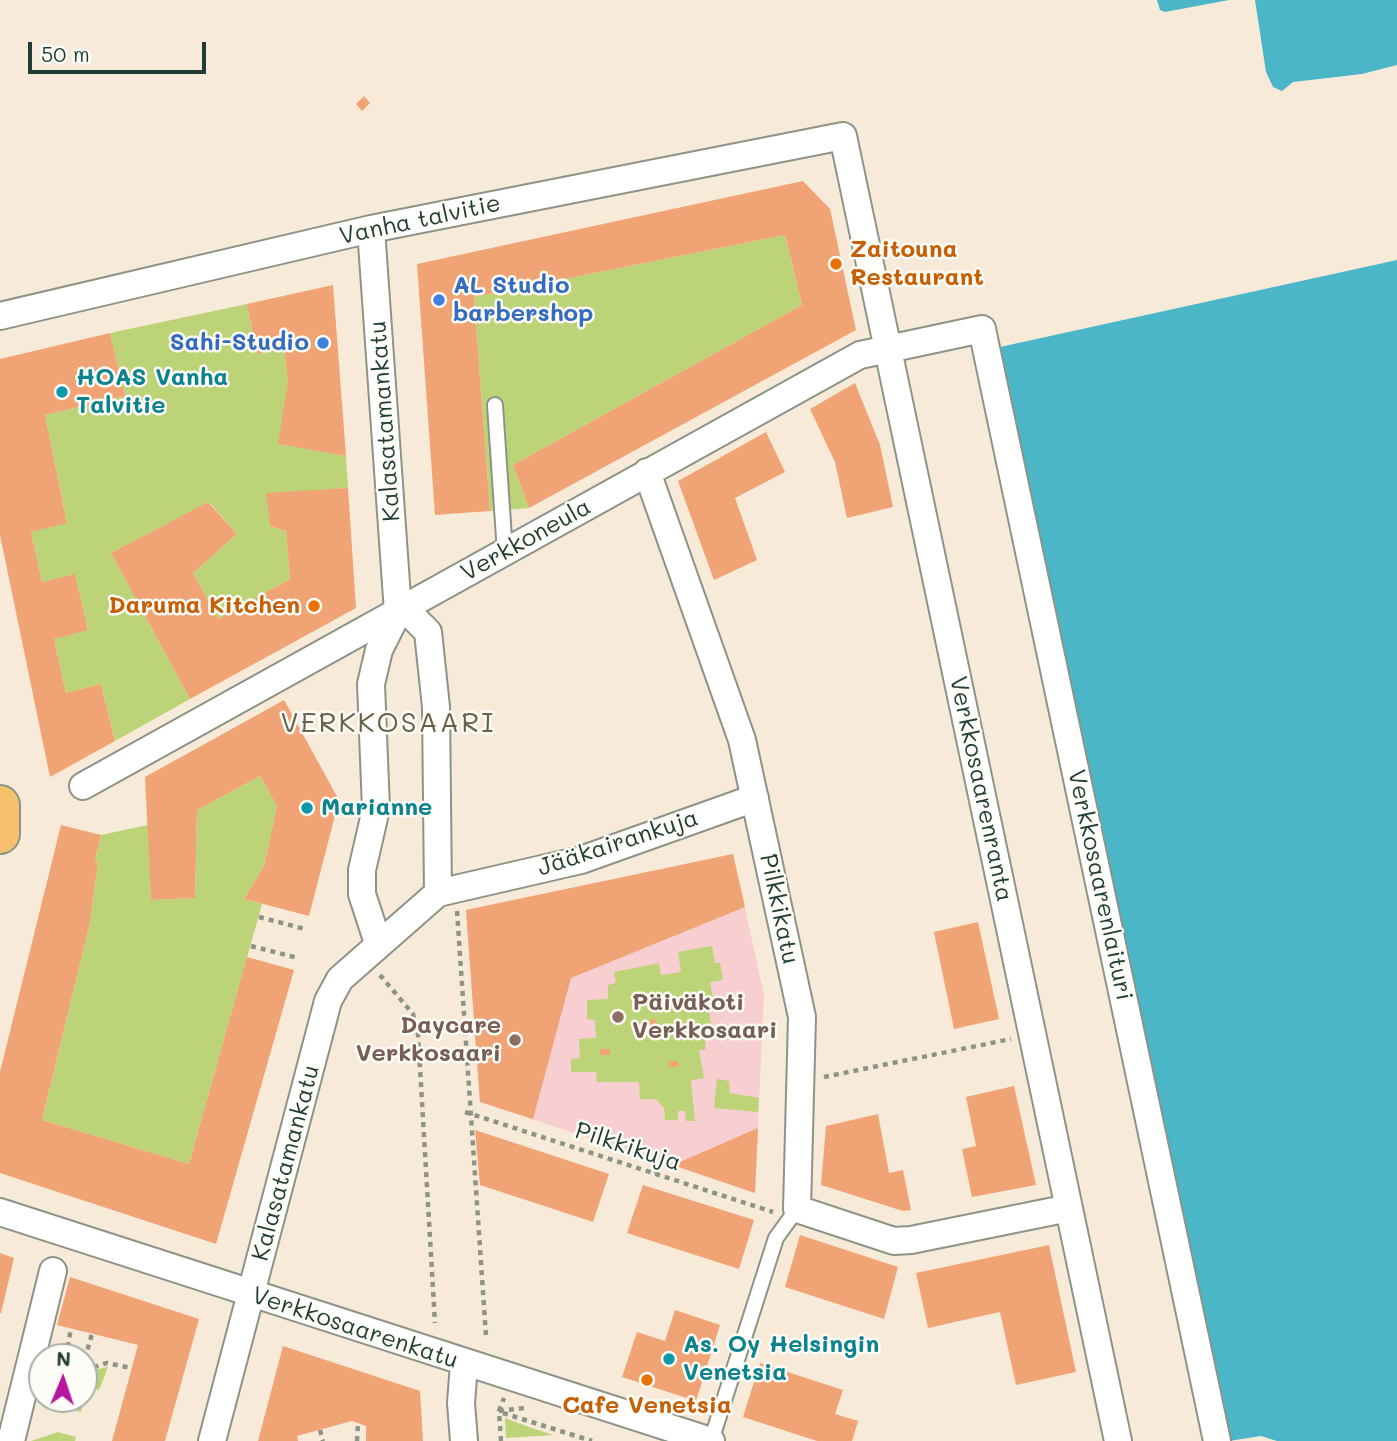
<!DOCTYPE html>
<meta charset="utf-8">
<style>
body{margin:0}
#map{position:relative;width:1397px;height:1441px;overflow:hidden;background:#f8ead8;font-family:Mali,sans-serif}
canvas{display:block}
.north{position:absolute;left:28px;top:1343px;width:70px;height:70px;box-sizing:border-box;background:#fdfcf7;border:2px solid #a4b0a9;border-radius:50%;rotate:2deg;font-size:19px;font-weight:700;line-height:28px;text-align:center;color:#1f3d34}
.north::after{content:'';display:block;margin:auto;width:24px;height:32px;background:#b5179e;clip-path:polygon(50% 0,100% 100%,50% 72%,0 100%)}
.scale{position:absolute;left:28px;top:42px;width:178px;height:32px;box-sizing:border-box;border:4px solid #1f3d34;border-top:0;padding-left:9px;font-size:21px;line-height:24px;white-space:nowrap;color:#1f3d34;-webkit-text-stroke:5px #fdfcf7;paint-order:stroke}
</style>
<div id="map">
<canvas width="1397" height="1441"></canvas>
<div class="north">N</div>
<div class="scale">50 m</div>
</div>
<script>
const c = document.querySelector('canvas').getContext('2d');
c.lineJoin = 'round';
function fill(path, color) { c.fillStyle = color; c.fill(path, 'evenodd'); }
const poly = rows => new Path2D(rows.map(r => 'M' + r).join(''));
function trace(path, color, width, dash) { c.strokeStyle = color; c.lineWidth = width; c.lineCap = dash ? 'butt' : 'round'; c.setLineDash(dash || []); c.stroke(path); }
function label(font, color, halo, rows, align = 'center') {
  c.font = font + ' Mali,sans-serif'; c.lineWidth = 5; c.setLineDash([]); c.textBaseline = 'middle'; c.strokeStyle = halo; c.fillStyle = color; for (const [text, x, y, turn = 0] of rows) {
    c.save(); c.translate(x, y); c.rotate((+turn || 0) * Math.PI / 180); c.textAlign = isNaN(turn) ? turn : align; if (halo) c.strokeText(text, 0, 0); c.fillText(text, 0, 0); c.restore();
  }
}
fill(poly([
 [733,854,764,995,755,1193,480,1102,466,910]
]), '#f7cfd1');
fill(poly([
 [785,235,802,305,513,465,529,508,490,511,474,297],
 [247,304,257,354,284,348,288,381,279,444,346,456,348,488,267,494,270,526,286,531,290,579,218,619,193,573,237,534,209,502,111,553,190,699,115,741,101,684,66,693,54,639,88,629,75,575,42,582,31,532,67,522,45,415,125,396,110,333],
 [260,776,277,806,264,866,244,899,262,904,189,1164,42,1120,90,922,98,861,95,860,101,835,148,825,151,900,195,898,197,810],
 [712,946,715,963,720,963,723,980,710,982,715,1008,709,1009,711,1025,703,1026,706,1049,699,1050,704,1078,691,1080,695,1121,686,1121,685,1111,678,1111,678,1120,665,1120,664,1108,656,1099,640,1099,639,1082,597,1082,596,1072,571,1072,571,1059,580,1058,579,1039,596,1038,595,1020,587,1019,587,1000,608,999,608,985,616,983,614,972,659,963,661,975,681,972,678,952],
 [717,1079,729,1081,730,1093,759,1098,758,1112,714,1108],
 [108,1367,99,1390,84,1386,84,1372],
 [41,1392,42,1399,67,1399,83,1403,81,1412,38,1401],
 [505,1418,529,1427,553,1435,506,1438],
 [58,1432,76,1437,75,1441,31,1441]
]), '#bcd377');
fill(poly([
 [1157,0,1229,0,1165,12,1160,10],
 [1255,0,1397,0,1397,65,1362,74,1293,82,1282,91,1273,87,1266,72],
 [1397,260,1397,1441,1277,1441,1261,1436,1229,1441,1000,347]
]), '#4ab6c7');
fill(poly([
 [364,96,370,103,362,111,356,104],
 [803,181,830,209,856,330,529,508,513,465,802,305,785,235,474,297,490,511,435,515,417,264],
 [333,285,346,456,278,444,288,381,284,348,257,354,247,304],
 [110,333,125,396,45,415,67,523,31,532,42,582,75,574,88,630,54,639,66,693,101,684,115,741,50,777,0,535,0,359],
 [855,383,880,445,893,507,847,518,835,462,810,409],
 [766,432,785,472,735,498,757,560,714,580,678,481],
 [348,488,356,608,190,699,111,553,208,502,237,534,193,573,218,619,290,579,286,531,270,526,266,493],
 [284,700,339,800,309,916,244,899,264,866,277,806,260,776,197,810,195,898,151,900,145,777],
 [61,825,101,835,95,860,98,861,90,922,42,1120,189,1164,247,957,294,970,216,1244,0,1173,0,1072],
 [733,854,745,907,571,978,533,1119,480,1102,466,910],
 [978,922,999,1019,954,1029,934,932],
 [656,1019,657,1032,651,1032,650,1020],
 [600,1049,610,1049,610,1055,600,1055],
 [669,1061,678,1061,679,1067,669,1067],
 [1014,1086,1036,1185,972,1197,962,1149,976,1146,966,1097],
 [878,1114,889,1173,903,1170,911,1210,903,1211,821,1185,826,1126],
 [758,1128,755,1193,673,1165],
 [475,1130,609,1174,593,1222,480,1185],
 [643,1185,754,1220,739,1269,627,1233],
 [800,1235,898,1267,884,1319,785,1287],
 [1049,1245,1076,1372,1016,1385,1000,1312,928,1328,916,1273],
 [0,1253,14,1258,1,1313,0,1313],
 [70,1277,199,1319,165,1441,112,1441,138,1345,57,1325],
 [675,1310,720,1325,696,1401,622,1377,637,1332,665,1341],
 [283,1346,420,1391,423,1441,366,1441,366,1426,352,1421,297,1436,298,1441,258,1441],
 [760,1363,843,1390,835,1414,858,1421,852,1441,817,1441,743,1417]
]), '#f0a475');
const lane = poly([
 [495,405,505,553],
 [711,1441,776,1238,797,1209]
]);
const street = poly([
 [371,229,398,612,379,650,371,684,376,809,362,870,362,894,378,943],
 [0,316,371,229,843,136,1118,1441],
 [647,472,742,740,802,1017,797,1209,894,1241,911,1240,1069,1208],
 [83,786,860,355,982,329,1217,1441],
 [438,893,581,860,755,798],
 [0,1212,711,1441],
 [11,1441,53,1271],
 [212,1441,328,1001,340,979,438,893,436,707,428,632,410,614,398,612],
 [464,1441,461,1403,464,1364]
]);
const primary = poly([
 [0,805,0,834]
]);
trace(lane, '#8c9486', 18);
trace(street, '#8c9486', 30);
trace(primary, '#8c9486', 42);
trace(poly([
 [457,911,486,1336],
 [259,917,305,929],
 [251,946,298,958],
 [380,975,413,1014,418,1034,435,1323],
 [824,1077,1011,1039],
 [465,1112,773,1212],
 [656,1174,661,1161],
 [66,1357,71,1328],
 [86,1369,85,1358,92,1334],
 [84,1370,107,1363,131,1368],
 [499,1411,525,1408],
 [503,1413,592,1441],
 [320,1430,323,1441],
 [357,1441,358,1423],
 [501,1441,499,1411,504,1398]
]), '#8c9486', 4.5, [5, 5]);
trace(lane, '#fff', 14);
trace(street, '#fff', 26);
trace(primary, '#f7c06c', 38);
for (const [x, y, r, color] of [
 [836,264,7,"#e8710a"],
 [439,300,7,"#3f7fe0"],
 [323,343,7,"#3f7fe0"],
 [62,392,7,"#0f9aa8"],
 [314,606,7,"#e8710a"],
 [307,808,7,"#0f9aa8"],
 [618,1017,7,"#8d6e63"],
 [515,1040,7,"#8d6e63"],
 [669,1359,7,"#0f9aa8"],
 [647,1380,7,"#e8710a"]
]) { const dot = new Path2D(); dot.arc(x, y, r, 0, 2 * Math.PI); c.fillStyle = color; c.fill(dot); trace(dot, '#fdfcf7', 2.5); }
label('24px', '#1f3d34', '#fdfcf7', [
 ["Vanha talvitie",420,220,-12],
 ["Kalasatamankatu",385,421,-94],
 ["Verkkoneula",526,540,-29],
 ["Verkkosaarenranta",981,789,78],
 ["Jääkairankuja",618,843,-18],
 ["Verkkosaarenlaituri",1100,885,78],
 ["Pilkkikatu",779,909,78],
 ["Pilkkikuja",628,1147,18],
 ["Kalasatamankatu",286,1163,-75],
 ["Verkkosaarenkatu",355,1328,18]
]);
label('bold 24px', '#c56008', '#fdfcf7', [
 ["Zaitouna",850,250],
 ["Restaurant",850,278],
 ["Daruma Kitchen",300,606,"right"],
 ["Cafe Venetsia",647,1406,"center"]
], 'left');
label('bold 24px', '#366cbe', '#fdfcf7', [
 ["AL Studio",453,286],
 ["barbershop",453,314],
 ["Sahi-Studio",309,343,"right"]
], 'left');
label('bold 24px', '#0d838f', '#fdfcf7', [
 ["HOAS Vanha",76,378],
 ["Talvitie",76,406],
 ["Marianne",321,808],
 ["As. Oy Helsingin",683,1345],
 ["Venetsia",683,1373]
], 'left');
label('bold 24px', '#785e54', '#fdfcf7', [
 ["Päiväkoti",632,1003],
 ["Verkkosaari",632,1031],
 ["Daycare",501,1026,"right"],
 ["Verkkosaari",501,1054,"right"]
], 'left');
c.letterSpacing = '2px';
label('28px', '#68614b', '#fdfcf7', [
 ["VERKKOSAARI",388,723]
]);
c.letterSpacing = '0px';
</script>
